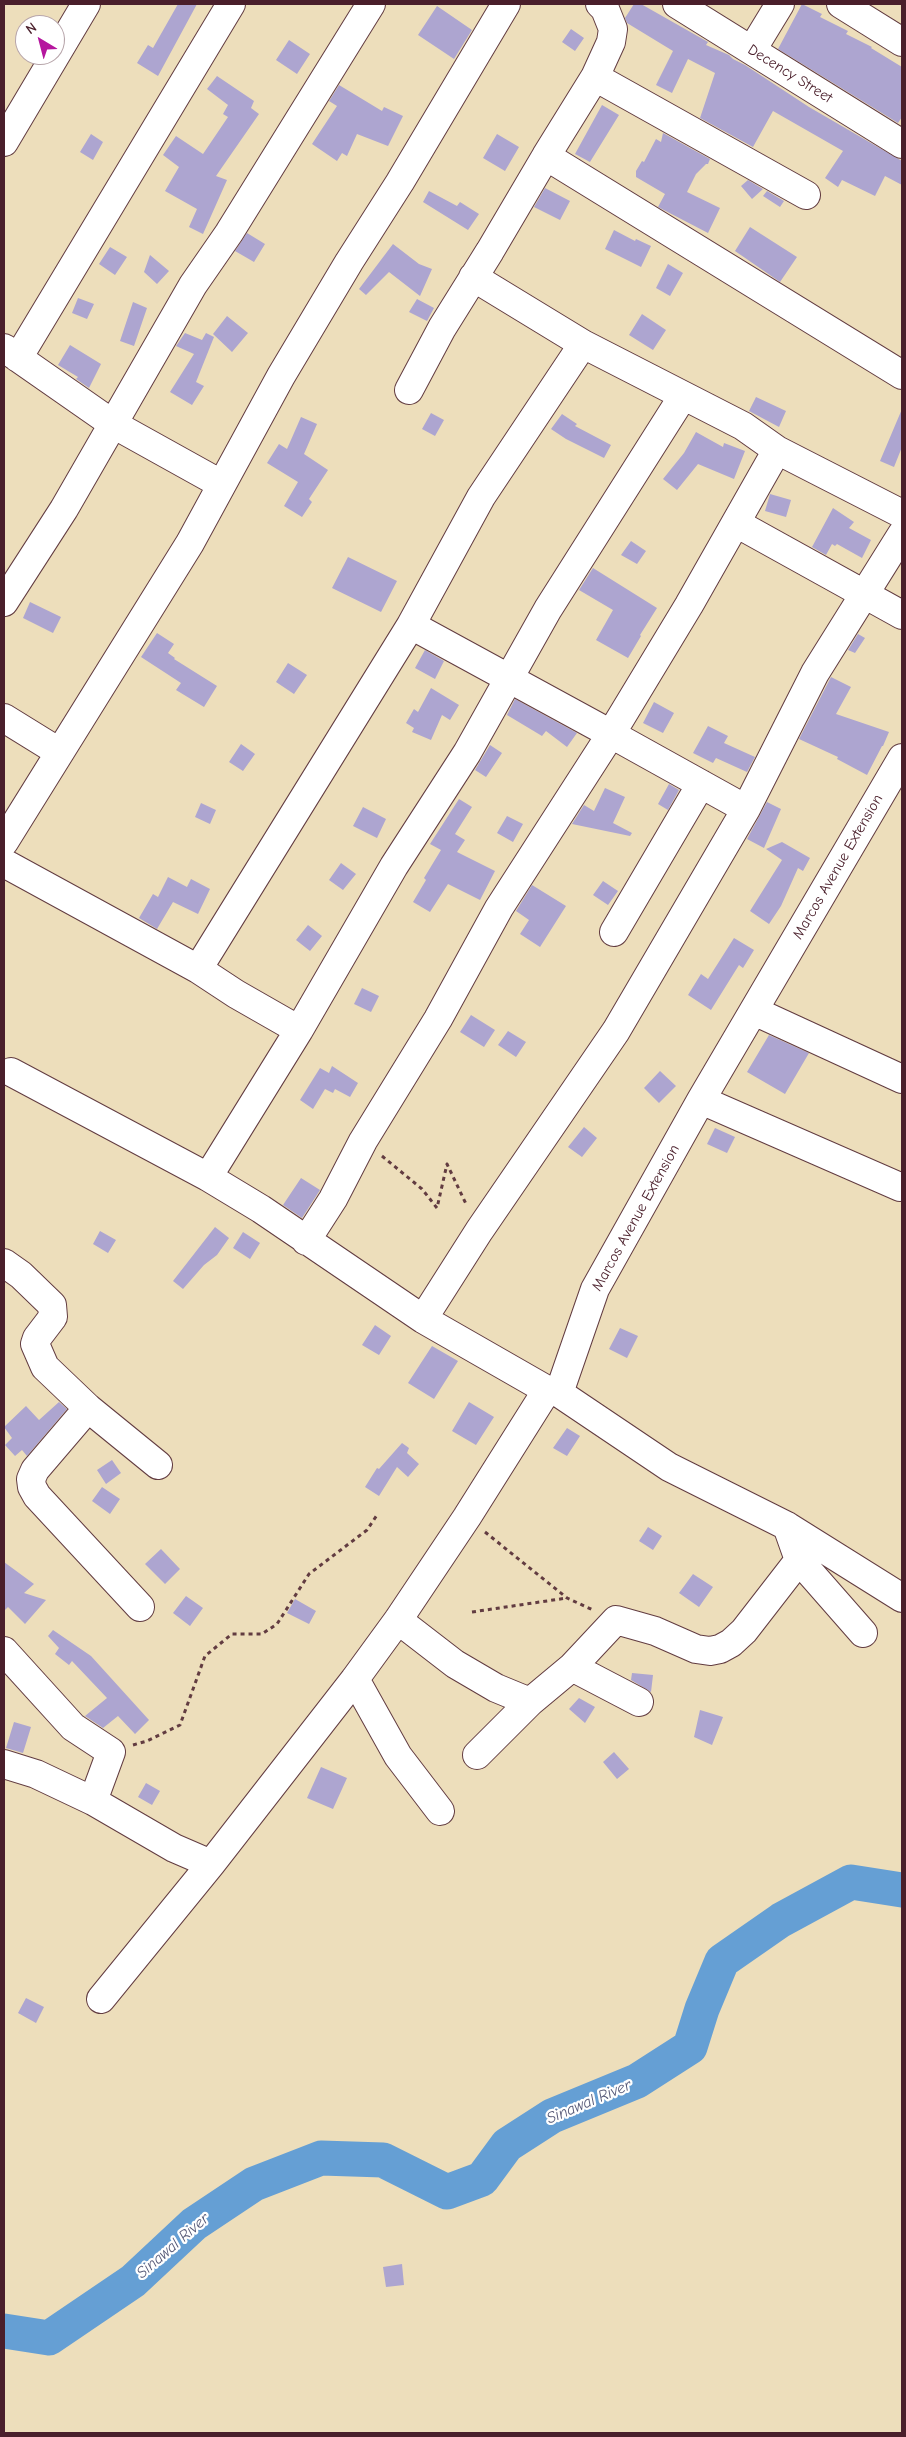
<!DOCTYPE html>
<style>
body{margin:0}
#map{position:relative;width:906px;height:2437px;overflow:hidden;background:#eddebb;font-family:"Comic Neue",sans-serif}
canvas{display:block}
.frame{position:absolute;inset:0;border:5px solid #4a1f2b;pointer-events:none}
.north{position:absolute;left:15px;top:15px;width:50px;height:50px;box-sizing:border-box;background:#fff;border:1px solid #b7a5aa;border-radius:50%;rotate:323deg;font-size:14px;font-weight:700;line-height:20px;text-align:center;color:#4a1f2b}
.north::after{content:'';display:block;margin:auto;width:18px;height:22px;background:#b5179e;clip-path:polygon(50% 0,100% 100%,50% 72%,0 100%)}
</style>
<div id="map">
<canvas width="906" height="2437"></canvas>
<div class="frame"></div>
<div class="north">N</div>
</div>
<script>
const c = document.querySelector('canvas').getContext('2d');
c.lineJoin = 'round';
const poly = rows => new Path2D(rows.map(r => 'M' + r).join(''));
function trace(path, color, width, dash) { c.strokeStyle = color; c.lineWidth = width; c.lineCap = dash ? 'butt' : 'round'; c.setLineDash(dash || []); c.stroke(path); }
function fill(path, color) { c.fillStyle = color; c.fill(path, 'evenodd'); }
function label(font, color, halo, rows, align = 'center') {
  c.font = font + ' "Comic Neue",sans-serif'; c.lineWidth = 4.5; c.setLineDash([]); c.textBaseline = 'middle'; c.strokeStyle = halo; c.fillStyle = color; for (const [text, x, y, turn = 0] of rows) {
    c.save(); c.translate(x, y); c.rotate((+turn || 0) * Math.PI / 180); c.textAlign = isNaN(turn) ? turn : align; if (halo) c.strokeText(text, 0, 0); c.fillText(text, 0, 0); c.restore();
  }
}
trace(poly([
 [4,2331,49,2338,133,2281,194,2224,254,2184,321,2158,383,2160,447,2192,482,2179,507,2145,552,2116,637,2081,690,2047,702,2009,722,1961,781,1920,851,1882,902,1890]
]), '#659fd4', 35);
fill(poly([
 [178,4,197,4,158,76,137,63,148,45,153,48],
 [634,4,641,4,708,42,706,45,729,55,733,59,745,65,809,107,902,161,902,185,885,176,875,196,842,180,838,187,825,178,843,151,773,111,753,147,700,118,715,73,688,59,672,93,656,85,673,51,627,23,625,18],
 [802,4,822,14,820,17,848,31,846,34,872,47,871,48,902,67,902,117,898,123,778,49],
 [437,6,472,30,454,59,418,35],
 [571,29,584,38,575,51,562,42],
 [289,40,310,54,297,74,276,60],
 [217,76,254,101,251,108,259,114,216,176,227,180,203,234,189,227,197,209,165,191,179,167,163,155,176,136,203,154,228,117,223,114,228,105,207,89],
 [339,85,382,111,384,107,403,116,388,146,357,134,347,156,342,153,337,161,312,144,337,106,329,101],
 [602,105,619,115,590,162,575,154],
 [663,133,710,159,708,164,706,164,696,174,687,192,720,208,708,233,658,207,665,194,636,177,636,171,642,161,644,162,656,139,661,142],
 [91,134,103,142,93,160,80,152],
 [497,134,519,147,505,171,483,158],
 [748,180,763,189,752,199,741,186],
 [545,188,570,201,560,220,534,207],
 [429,191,457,206,460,202,479,214,468,230,423,202],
 [767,191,784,201,780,207,763,196],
 [750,227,797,257,780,282,735,251],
 [614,230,635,241,636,239,651,246,641,267,605,249],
 [247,233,265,244,254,262,235,251],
 [393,244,419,264,432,269,420,296,389,272,366,295,359,289],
 [110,247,127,257,115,275,99,264],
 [150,255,169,271,157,284,144,272],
 [668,264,683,273,670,296,656,288],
 [78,298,94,304,87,319,72,313],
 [417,299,434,308,427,321,409,312],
 [133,302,147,308,134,346,120,341],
 [642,314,666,330,653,350,629,335],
 [227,316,248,333,232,352,213,334],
 [185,333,202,340,206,333,214,337,196,382,204,386,192,405,170,392,194,354,176,346],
 [70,345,101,364,89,388,76,379,78,377,58,365],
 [756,397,786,411,779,427,749,411],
 [902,409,902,447,894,467,880,461],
 [431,413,444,420,435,436,422,429],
 [562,414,577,424,575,426,611,445,604,458,566,439,551,429],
 [301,417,317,424,304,454,328,470,309,499,312,502,302,517,284,506,298,482,267,463,279,444,287,449],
 [696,432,723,447,724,443,745,451,734,479,698,464,677,490,663,479,684,453],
 [770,494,791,500,786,517,765,511],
 [833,508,854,522,849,528,871,540,862,558,837,544,835,546,832,544,826,555,812,547],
 [631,541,646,551,637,564,621,555],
 [348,557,397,581,381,612,332,588],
 [593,568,657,608,640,635,641,636,628,658,596,640,613,610,579,590],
 [30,602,61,617,53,633,23,618],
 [157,633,174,644,168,653,175,658,174,659,217,686,204,707,176,690,181,683,141,657],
 [858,634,865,638,855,653,848,650],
 [425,650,444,661,435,679,415,668],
 [288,663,307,675,294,694,276,682],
 [831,677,851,687,836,714,889,732,883,746,882,746,867,775,837,759,838,757,799,739],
 [431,688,459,705,450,720,442,715,431,740,412,732,414,728,406,723,414,709,418,712],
 [515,699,577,733,567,747,546,731,542,736,507,715],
 [654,702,674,713,663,733,643,723],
 [708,726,728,736,724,743,755,757,747,772,716,758,713,763,693,753],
 [241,744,255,754,243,771,229,762],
 [490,745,502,753,486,777,475,770],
 [669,784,679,790,668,810,658,804],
 [605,788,625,797,613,823,632,833,630,836,572,824,584,805,594,811],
 [459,799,472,807,455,834,465,840,457,852,495,871,480,900,448,884,430,912,413,902,426,880,424,878,441,850,430,844],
 [767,802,781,809,764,848,747,839],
 [201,803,216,810,210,824,195,817],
 [363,807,386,819,377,838,353,826],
 [507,816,523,824,513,842,497,833],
 [782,842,810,858,803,871,798,868,781,906,769,924,750,911,782,860,766,849],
 [341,863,356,874,343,890,329,880],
 [168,877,187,887,191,879,210,889,198,914,173,902,157,929,139,918,153,894,158,897],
 [603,881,618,891,608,905,593,895],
 [532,885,566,906,540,947,520,934,529,920,516,911],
 [308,925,322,936,310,951,296,940],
 [734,938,754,950,743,968,739,965,711,1010,688,995,701,974,708,979],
 [362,988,379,996,371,1012,354,1004],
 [471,1015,495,1030,484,1047,460,1032],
 [508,1031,526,1042,516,1057,498,1045],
 [769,1035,809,1053,785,1094,747,1072],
 [332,1066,358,1083,350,1097,335,1089,333,1093,325,1089,313,1109,300,1100,320,1068,329,1073],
 [660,1071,676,1086,659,1103,644,1088],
 [584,1127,597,1138,582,1157,568,1147],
 [715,1128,735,1137,727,1153,707,1144],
 [301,1178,320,1190,302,1218,283,1205],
 [215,1227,229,1238,217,1255,204,1265,183,1289,173,1281],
 [100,1231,116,1240,108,1253,93,1244],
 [243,1232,260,1243,250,1259,233,1248],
 [375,1325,391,1336,379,1355,362,1345],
 [620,1328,638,1336,627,1358,609,1349],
 [432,1346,458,1361,434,1399,408,1383],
 [59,1402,67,1409,27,1456,22,1450,15,1456,5,1445,12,1438,4,1427,26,1406,39,1420],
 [469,1402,494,1417,476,1445,452,1431],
 [567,1428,580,1436,567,1456,553,1448],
 [402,1443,409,1448,407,1453,419,1464,408,1477,397,1467,379,1496,365,1487,377,1468,379,1469],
 [112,1460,121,1473,106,1484,97,1470],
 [102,1487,120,1499,110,1514,92,1501],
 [648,1527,662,1536,653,1550,639,1541],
 [161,1549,180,1569,165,1584,145,1564],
 [4,1562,34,1584,24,1593,46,1600,25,1624,8,1607,4,1611],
 [693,1574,713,1587,699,1607,679,1593],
 [186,1596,203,1608,190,1626,173,1613],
 [295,1599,316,1611,309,1624,287,1613],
 [53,1630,91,1656,149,1720,135,1734,118,1716,103,1728,85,1716,107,1698,72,1661,69,1665,55,1654,59,1648,48,1636],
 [632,1673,653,1675,651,1692,631,1680],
 [579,1698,595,1707,585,1723,569,1709],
 [700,1710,723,1717,712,1745,694,1737],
 [14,1722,31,1727,23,1753,6,1748],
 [614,1752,629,1769,617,1779,603,1762],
 [321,1767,347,1778,333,1809,307,1798],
 [146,1783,160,1791,152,1805,138,1797],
 [26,1998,44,2007,36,2023,18,2013],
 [402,2264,404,2285,386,2287,383,2267]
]), '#ada5d0');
const minor = poly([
 [600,4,605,9,613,29,611,42,595,77,546,156,902,375],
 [677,4,902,144],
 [841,4,902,42],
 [752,50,780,4],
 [595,77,806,195],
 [4,142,86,4],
 [473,277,583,344,743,426,777,450,689,605,611,734,746,809,815,673,902,534],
 [4,348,113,424,221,484],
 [18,358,231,4],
 [409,390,442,328,490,251,546,156],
 [777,450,902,514],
 [736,523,902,615],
 [4,602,64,509,193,285,229,233,371,4],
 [4,718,59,752],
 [902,758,701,1100,595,1289,559,1393,669,1467,787,1526,902,1598],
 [4,842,190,543,281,376,349,262,400,182,506,4],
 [4,863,198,969],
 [614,932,701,784],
 [754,1011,902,1079],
 [299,1030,394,866,467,753,548,609,683,396],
 [11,1072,208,1177,261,1209,423,1319,547,1390],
 [701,1100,900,1187],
 [208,1177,299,1030,236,994,198,969,411,625,481,497,583,344],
 [306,1241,333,1199,363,1141,438,1019,499,908,611,734,411,625],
 [4,1263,21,1275,52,1305,53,1317,37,1338,35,1344,45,1367,88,1408,158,1465],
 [423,1319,479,1231,616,1031,746,809],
 [88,1408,35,1470,31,1479,32,1487,37,1496,140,1607],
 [799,1560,863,1633],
 [398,1620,455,1664,496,1688,530,1702,572,1667,616,1620,655,1631,696,1649,710,1651,720,1649,731,1643,744,1631,799,1560,787,1526],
 [4,1651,73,1727,111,1752,93,1801],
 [572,1667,639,1702],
 [355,1679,398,1756,440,1811],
 [477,1755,530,1702],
 [4,1764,36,1774,93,1801,174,1848,211,1864,355,1679,398,1620,467,1517,547,1390,559,1393],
 [101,1999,211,1864]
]);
trace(minor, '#623c41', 30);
trace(poly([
 [382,1156,422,1189,437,1208,447,1164,467,1206],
 [485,1532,567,1598,593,1610],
 [472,1612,567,1598],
 [133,1745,147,1741,180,1725,205,1656,232,1634,262,1634,277,1624,309,1574,367,1530,377,1515]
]), '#623c41', 3, [4, 4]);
trace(minor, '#fff', 28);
label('15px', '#4a1f2b', '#fff', [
 ["Decency Street",790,74,32],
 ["Marcos Avenue Extension",838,867,-60],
 ["Marcos Avenue Extension",636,1218,-61]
]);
label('italic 16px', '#565977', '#fff', [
 ["Sinawal River",589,2102,-23],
 ["Sinawal River",173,2246,-41]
]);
</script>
